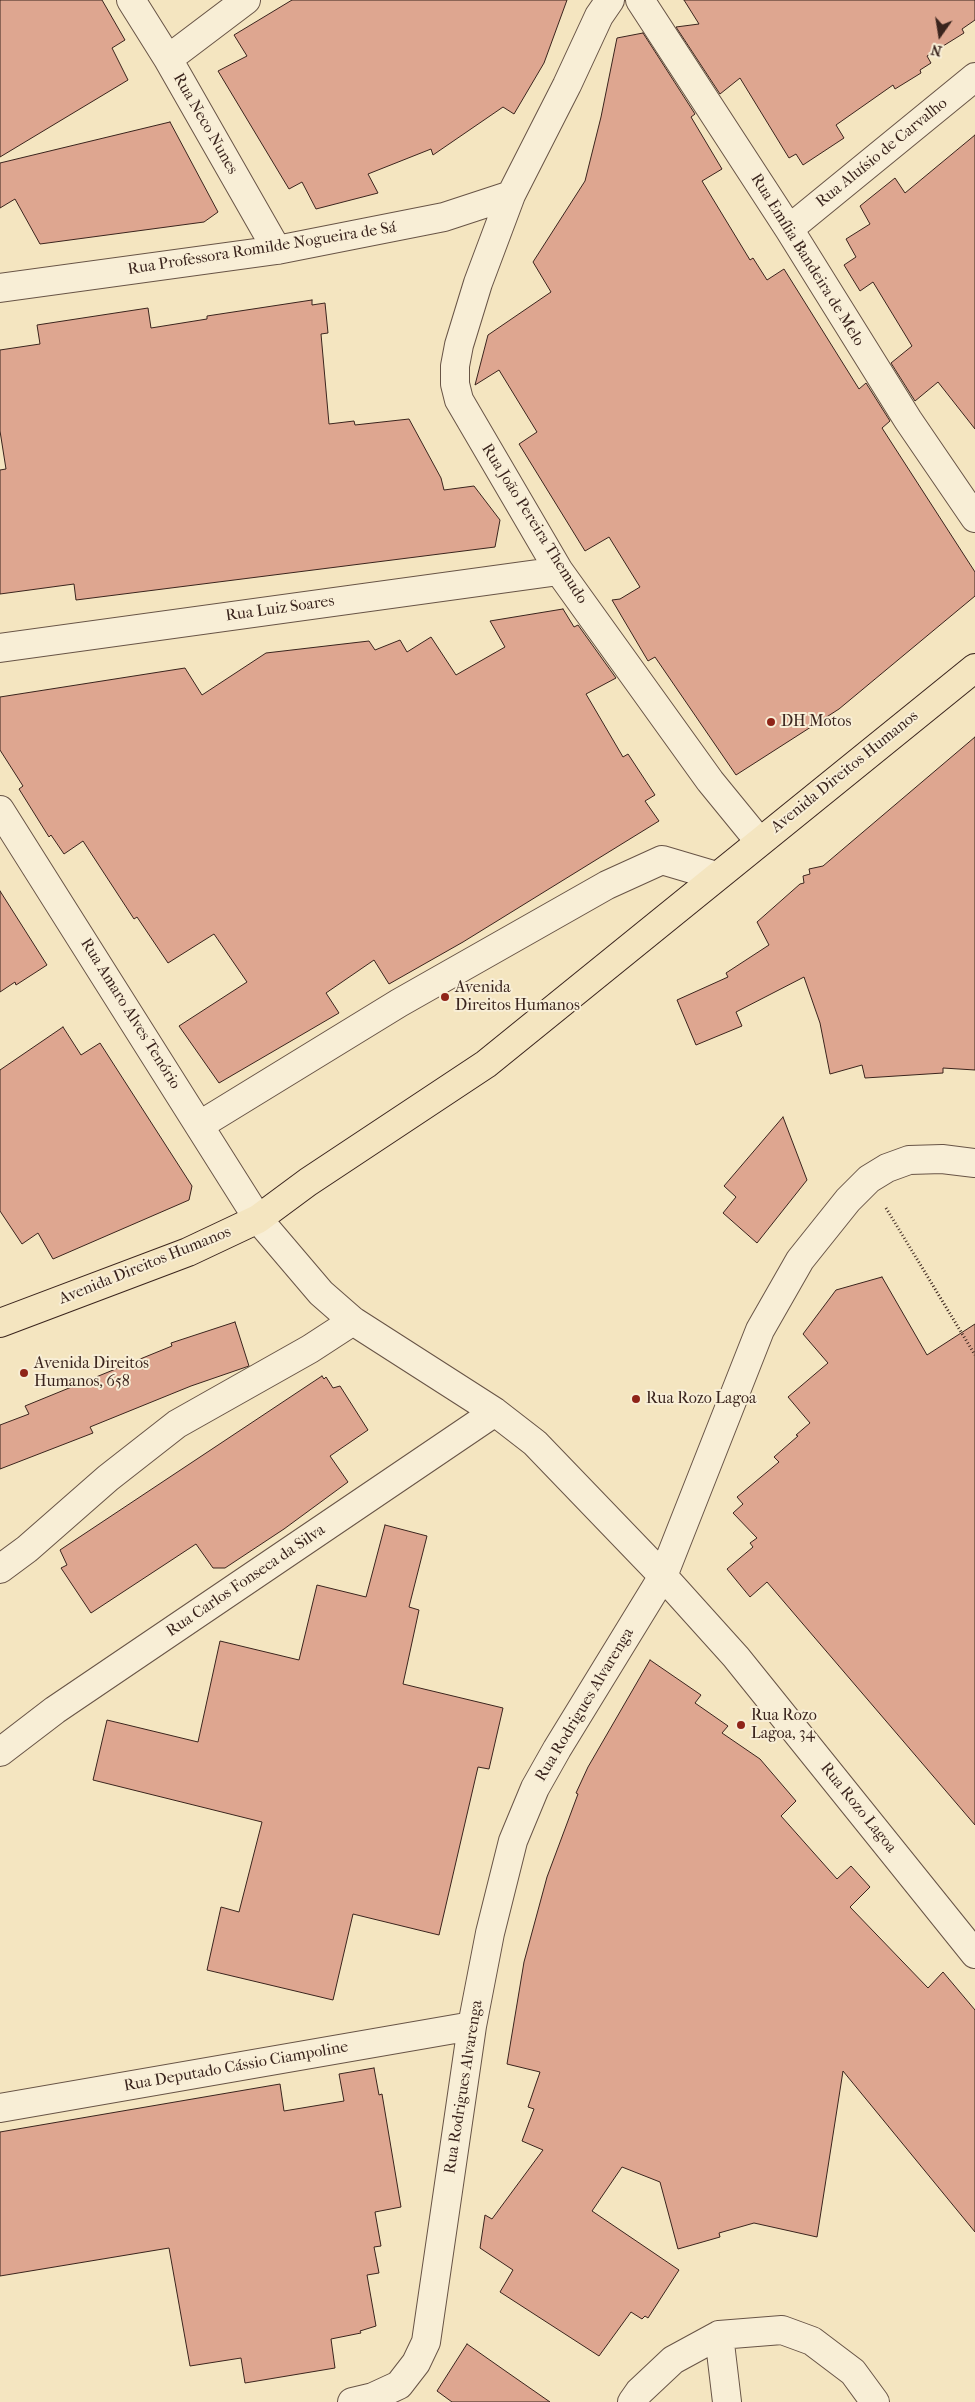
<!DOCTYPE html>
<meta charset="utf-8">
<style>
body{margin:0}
#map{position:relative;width:975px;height:2402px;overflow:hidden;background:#f4e5c0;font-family:"IM FELL French Canon",serif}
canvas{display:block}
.north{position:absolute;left:915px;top:10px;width:50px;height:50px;-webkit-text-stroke:4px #f8eed6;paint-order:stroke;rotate:193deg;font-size:14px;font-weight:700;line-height:20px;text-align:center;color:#3a241d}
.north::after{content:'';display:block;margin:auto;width:18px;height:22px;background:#3a241d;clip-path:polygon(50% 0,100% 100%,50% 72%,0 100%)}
</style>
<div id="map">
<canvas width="975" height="2402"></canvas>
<div class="north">N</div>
</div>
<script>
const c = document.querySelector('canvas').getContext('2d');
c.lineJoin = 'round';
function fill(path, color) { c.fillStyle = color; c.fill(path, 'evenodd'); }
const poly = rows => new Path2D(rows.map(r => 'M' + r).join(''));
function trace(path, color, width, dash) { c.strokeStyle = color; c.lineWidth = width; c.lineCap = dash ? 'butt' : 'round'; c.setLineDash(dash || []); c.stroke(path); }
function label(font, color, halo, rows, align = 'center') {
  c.font = font + ' "IM FELL French Canon",serif'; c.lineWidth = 4; c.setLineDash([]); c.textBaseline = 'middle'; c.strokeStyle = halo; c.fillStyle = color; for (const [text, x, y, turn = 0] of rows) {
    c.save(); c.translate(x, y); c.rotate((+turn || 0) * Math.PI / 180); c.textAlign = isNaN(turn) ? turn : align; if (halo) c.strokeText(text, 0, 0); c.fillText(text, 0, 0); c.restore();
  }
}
const building = poly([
 [0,0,102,0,125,40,112,48,128,80,0,157,0,0],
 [292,0,567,0,544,63,514,114,503,107,433,155,431,149,368,174,378,193,316,209,302,182,289,189,218,71,247,56,234,35,292,0],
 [684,0,975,0,975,20,962,29,964,33,927,56,931,63,920,70,921,73,895,89,893,85,836,125,844,138,803,165,796,154,789,158,740,78,720,94,676,27,699,24,684,0],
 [643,33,695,114,691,117,722,169,702,181,750,260,753,258,767,280,784,269,859,389,866,383,890,421,882,428,975,572,975,596,839,709,736,775,655,657,648,661,612,600,620,599,640,587,609,537,585,551,519,444,537,432,499,370,475,385,488,335,551,292,533,262,585,181,601,117,617,38,643,33],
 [170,122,218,212,204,222,40,244,15,199,0,208,0,163,170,122],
 [975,135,975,429,938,382,915,401,891,363,912,346,873,282,860,291,844,265,856,257,846,239,870,224,860,206,895,178,905,193,975,135],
 [312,300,312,305,325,303,328,333,321,334,329,424,354,421,355,425,409,419,441,478,444,490,474,486,500,520,495,547,76,600,74,584,0,594,0,470,6,469,0,431,0,350,40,344,37,325,148,308,151,328,207,319,207,316,312,300],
 [563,609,574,627,578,625,616,678,586,694,623,757,628,754,655,795,645,801,659,821,463,942,389,984,374,960,326,993,339,1013,219,1083,179,1026,247,982,214,934,168,963,137,917,134,919,83,841,64,854,51,835,49,837,19,789,23,786,0,750,0,697,185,668,202,695,266,653,369,641,375,650,400,640,407,652,431,637,456,675,505,647,490,621,563,609],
 [975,737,975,1070,943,1068,943,1073,865,1078,862,1065,830,1074,820,1023,804,977,736,1012,742,1026,696,1045,677,1000,728,977,726,973,769,945,757,922,800,884,804,883,803,876,810,874,809,869,823,866,975,737],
 [0,891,47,965,16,985,15,982,0,992,0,891],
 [63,1027,81,1055,100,1043,192,1186,189,1200,53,1259,38,1233,22,1244,0,1211,0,1070,63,1027],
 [783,1117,807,1180,757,1243,723,1213,736,1197,724,1186,783,1117],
 [882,1277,927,1355,975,1324,975,1825,767,1582,750,1597,727,1569,753,1547,750,1543,757,1538,733,1513,743,1504,737,1497,779,1462,774,1457,798,1436,796,1435,810,1423,788,1397,828,1363,803,1334,836,1290,882,1277],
 [235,1322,249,1366,191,1386,90,1427,93,1433,0,1469,0,1425,29,1414,25,1406,172,1346,171,1343,235,1322],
 [322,1376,324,1379,326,1377,333,1388,340,1386,368,1430,330,1456,348,1482,284,1529,225,1568,213,1568,196,1544,91,1613,61,1568,67,1565,60,1550,322,1376],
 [385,1525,427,1536,409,1607,419,1610,403,1684,503,1708,489,1769,478,1767,439,1935,353,1914,333,2000,207,1970,221,1907,239,1912,262,1822,93,1780,107,1720,198,1742,220,1641,299,1660,317,1585,366,1597,385,1525],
 [650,1660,701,1695,695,1703,728,1726,722,1733,760,1759,796,1801,781,1816,837,1879,851,1866,870,1887,850,1907,928,1988,943,1972,975,2010,975,2232,843,2071,817,2237,754,2223,719,2233,720,2237,678,2249,660,2182,622,2167,592,2211,679,2270,648,2318,645,2316,642,2319,631,2312,599,2356,500,2292,513,2270,480,2248,485,2215,492,2219,543,2150,522,2141,534,2109,528,2107,540,2072,507,2064,524,1962,547,1877,578,1794,576,1793,588,1767,650,1660],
 [374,2068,379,2095,382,2094,401,2207,375,2212,381,2246,374,2247,379,2273,367,2275,376,2326,360,2331,361,2333,331,2339,335,2368,245,2383,241,2358,190,2366,169,2248,0,2276,0,2132,280,2084,284,2111,344,2101,339,2074,374,2068],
 [467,2344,504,2370,550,2402,452,2402,437,2391,467,2344]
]);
fill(building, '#dea690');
trace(building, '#3a241d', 1);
const minor = poly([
 [131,0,168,59,277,250],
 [610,0,599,16,567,85,511,195,478,283,459,345,455,366,455,384,459,400,559,571,710,781,759,841],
 [640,0,789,229,908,420,975,518],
 [168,59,246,0],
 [789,229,975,77],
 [0,288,277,250,444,217,511,195],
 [0,648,559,571],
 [0,810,258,1219,321,1293,353,1321,495,1412,535,1443,663,1576,736,1657,975,1954],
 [200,1125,399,1003,607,885,662,860,716,876],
 [0,1569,27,1549,108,1478,177,1424,310,1349,353,1321],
 [0,1752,55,1710,495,1412],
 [0,2108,472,2026],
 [719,2335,727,2402],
 [352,2402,373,2397,399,2385,416,2363,426,2342,472,2026,490,1933,513,1841,535,1788,557,1749,663,1576,760,1330,800,1260,848,1200,869,1179,887,1168,909,1160,942,1159,975,1163],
 [632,2402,639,2392,673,2360,719,2335,782,2330,812,2341,853,2372,875,2402]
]);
const major = poly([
 [0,1323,188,1252,258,1219,308,1182,486,1064,975,668]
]);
trace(minor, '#685446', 30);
trace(major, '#3a241d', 30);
trace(poly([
 [886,1208,975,1355]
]), '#3a241d', 3, [1, 2.5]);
trace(minor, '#f8eed6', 28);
trace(major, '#f4e5c0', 28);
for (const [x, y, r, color] of [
 [771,722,5,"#8f2418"],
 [445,997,5,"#8f2418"],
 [24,1373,5,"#8f2418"],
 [636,1399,5,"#8f2418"],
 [741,1725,5,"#8f2418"]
]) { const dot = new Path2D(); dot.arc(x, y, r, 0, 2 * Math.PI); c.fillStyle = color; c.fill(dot); trace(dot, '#f8eed6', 2); }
label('16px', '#3a241d', '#f8eed6', [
 ["Rua Neco Nunes",205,124,60],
 ["Rua Aluísio de Carvalho",882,153,-39],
 ["Rua Professora Romilde Nogueira de Sá",262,249,-9],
 ["Rua Emília Bandeira de Melo",807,260,58],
 ["Rua João Pereira Themudo",534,524,58],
 ["Rua Luiz Soares",280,609,-8],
 ["Avenida Direitos Humanos",845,772,-39],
 ["Rua Amaro Alves Tenório",130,1014,58],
 ["Avenida Direitos Humanos",145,1266,-22],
 ["Rua Carlos Fonseca da Silva",246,1581,-34],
 ["Rua Rodrigues Alvarenga",585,1705,-59],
 ["Rua Rozo Lagoa",858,1808,51],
 ["Rua Deputado Cássio Ciampoline",236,2067,-10],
 ["Rua Rodrigues Alvarenga",464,2087,-81]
]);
label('16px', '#3a241d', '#f8eed6', [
 ["DH Motos",781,722],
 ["Avenida",455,988],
 ["Direitos Humanos",455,1006],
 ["Avenida Direitos",34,1364],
 ["Humanos, 658",34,1382],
 ["Rua Rozo Lagoa",646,1399],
 ["Rua Rozo",751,1716],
 ["Lagoa, 34",751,1734]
], 'left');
</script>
